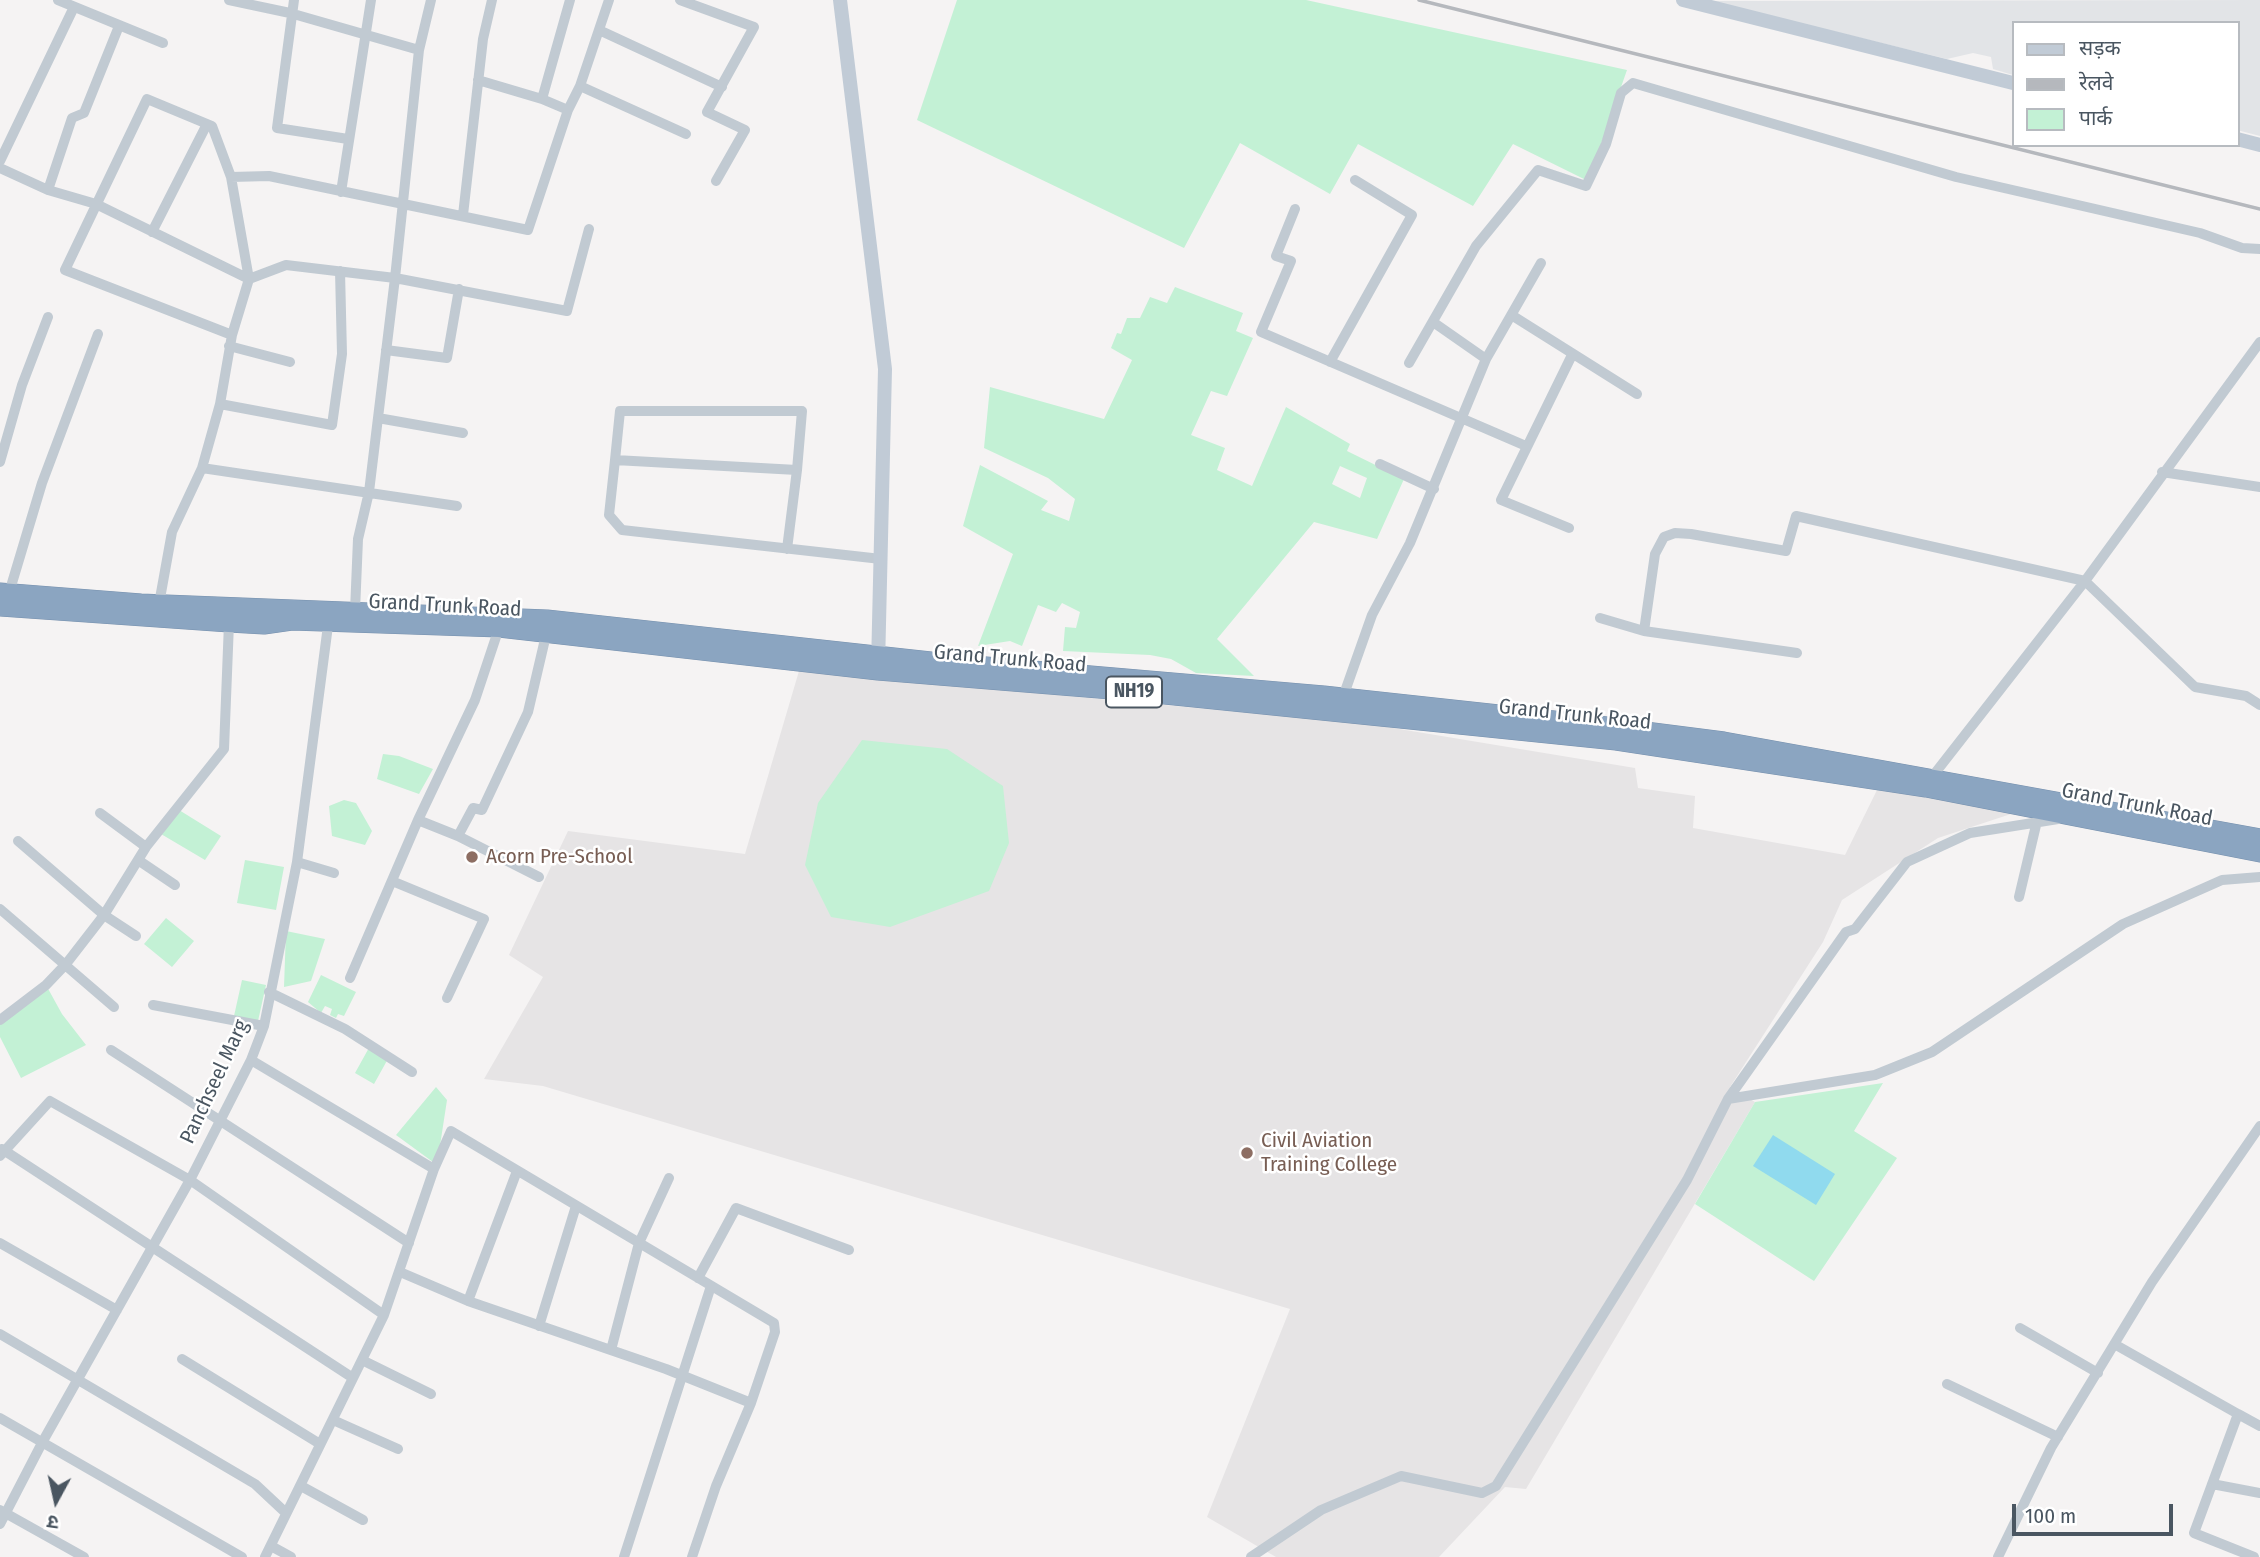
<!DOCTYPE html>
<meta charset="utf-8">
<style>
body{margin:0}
#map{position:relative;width:2260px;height:1557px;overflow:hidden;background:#f5f3f3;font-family:"Fira Sans Condensed","Noto Sans Devanagari",sans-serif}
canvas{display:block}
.legend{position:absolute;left:2012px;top:21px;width:228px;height:126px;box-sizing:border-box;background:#fff;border:2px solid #b7bbc0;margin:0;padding:9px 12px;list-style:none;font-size:21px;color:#4a5661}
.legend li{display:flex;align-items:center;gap:14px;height:35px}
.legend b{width:35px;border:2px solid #b7bbc0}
.north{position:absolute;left:21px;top:1466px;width:70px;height:70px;-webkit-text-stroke:5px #fff;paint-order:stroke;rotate:188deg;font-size:19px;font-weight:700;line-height:28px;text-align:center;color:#4a5661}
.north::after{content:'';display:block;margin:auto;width:24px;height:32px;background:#4a5661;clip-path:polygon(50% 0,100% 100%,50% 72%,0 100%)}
.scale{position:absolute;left:2012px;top:1504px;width:161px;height:32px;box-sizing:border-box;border:4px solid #4a5661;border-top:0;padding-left:9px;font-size:21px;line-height:24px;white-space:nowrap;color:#4a5661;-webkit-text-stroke:5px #fff;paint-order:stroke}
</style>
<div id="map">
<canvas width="2260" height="1557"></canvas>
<ul class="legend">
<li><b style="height:9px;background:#c1cbd6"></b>सड़क</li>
<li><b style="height:9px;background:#b5b8bd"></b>रेलवे</li>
<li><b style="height:19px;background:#c3f1d5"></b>पार्क</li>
</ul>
<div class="north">उ</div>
<div class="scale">100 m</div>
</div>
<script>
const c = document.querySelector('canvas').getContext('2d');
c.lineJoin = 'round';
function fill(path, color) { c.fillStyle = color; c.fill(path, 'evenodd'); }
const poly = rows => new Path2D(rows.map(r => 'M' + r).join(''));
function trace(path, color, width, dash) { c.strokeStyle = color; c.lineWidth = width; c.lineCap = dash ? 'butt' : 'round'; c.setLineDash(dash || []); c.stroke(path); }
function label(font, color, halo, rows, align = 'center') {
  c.font = font + ' "Fira Sans Condensed",sans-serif'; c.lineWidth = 5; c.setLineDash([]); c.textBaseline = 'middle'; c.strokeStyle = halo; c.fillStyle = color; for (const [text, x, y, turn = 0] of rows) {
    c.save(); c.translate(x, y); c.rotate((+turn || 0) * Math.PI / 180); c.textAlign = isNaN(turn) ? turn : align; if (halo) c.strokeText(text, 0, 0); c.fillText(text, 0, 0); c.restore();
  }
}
fill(poly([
 [799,671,1369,724,1635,768,1638,788,1695,796,1693,828,1845,855,1877,790,2020,811,1938,838,1842,900,1823,942,1730,1087,1755,1102,1526,1489,1505,1487,1439,1557,1276,1557,1207,1517,1290,1309,543,1086,484,1079,543,977,509,955,568,831,745,854]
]), '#e6e4e5');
fill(poly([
 [2260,0,2260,136,2237,130,2237,23,2013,23,2013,75,1993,69,1991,57,1973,53,1947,59,1709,1]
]), '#e2e4e7');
fill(poly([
 [957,0,1306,0,1627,70,1588,181,1513,144,1473,206,1358,144,1330,194,1240,143,1184,248,917,120],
 [1175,287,1243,313,1236,331,1253,338,1227,396,1211,391,1191,435,1225,448,1217,470,1252,486,1286,407,1350,444,1347,451,1404,479,1377,539,1314,522,1217,639,1254,676,1196,673,1171,659,1150,655,1063,651,1065,627,1076,628,1080,612,1062,603,1056,612,1038,605,1022,646,1010,641,978,646,1013,554,963,526,980,465,1048,501,1041,510,1069,521,1075,499,1048,478,984,448,990,387,1104,419,1132,360,1111,348,1117,333,1121,334,1127,318,1140,318,1150,297,1167,303],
 [1340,466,1367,478,1360,498,1332,484],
 [862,740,947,749,1003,786,1009,843,989,891,890,927,831,917,805,865,818,803],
 [383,754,399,756,433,769,419,794,377,779],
 [344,800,356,803,372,831,365,845,332,836,329,806],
 [179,810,221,836,205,860,161,834],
 [245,860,284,867,276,910,237,903],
 [166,918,194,941,172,967,144,944],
 [286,931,325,939,311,981,284,987],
 [321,975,356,992,344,1016,338,1014,336,1018,330,1015,332,1009,325,1006,321,1013,308,1002],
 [242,980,266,985,258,1021,234,1016],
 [46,985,62,1014,86,1045,21,1078,0,1037,0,1020],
 [370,1046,389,1057,374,1084,355,1073],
 [1883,1083,1854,1131,1897,1158,1814,1281,1695,1204,1755,1102],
 [436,1087,447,1100,437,1165,396,1135]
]), '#c3f1d5');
fill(poly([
 [1773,1135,1835,1174,1816,1205,1753,1166]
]), '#90daee');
const highway = poly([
 [0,592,141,603,547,619,940,662,1324,695,1591,724,1724,741,2260,838],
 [0,607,229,623,264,625,292,621,499,628,878,671,1135,692,1616,741,1926,788,2260,853]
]);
trace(highway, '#7690ad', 19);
trace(poly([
 [58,0,163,43],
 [229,0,290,13,419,50,395,278,369,492,358,539,355,611],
 [294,0,277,128,348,139],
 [680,0,754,27,707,112,745,130,716,181],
 [599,30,722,87],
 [419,50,431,0],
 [478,80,542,99,568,110],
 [580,86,686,134],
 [542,99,570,0],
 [0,161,74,7],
 [0,168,48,190,96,204,249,279,286,265,395,278,567,311,589,229],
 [231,177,269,176,528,230,568,110,580,86,609,0],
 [48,190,72,118,84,113,119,26],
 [341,192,371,0],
 [1295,209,1276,256,1291,261,1261,332,1526,446],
 [463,215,483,39,492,0],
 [152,232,207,124],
 [1513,316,1637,394],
 [1433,322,1486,359],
 [229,346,290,362],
 [386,350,447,358,459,289],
 [1330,362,1412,215,1355,180],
 [1409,363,1476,246,1538,170,1586,186,1606,144,1621,93,1633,83,1956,177,2200,233,2242,248,2260,249],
 [220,404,332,425,342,354,340,271],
 [378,418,463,433],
 [615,460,620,411,802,411,797,470],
 [0,462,22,385,48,317],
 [1380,464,1434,489],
 [202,468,457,506],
 [2162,472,2260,487],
 [1569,528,1501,500,1572,355],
 [787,549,797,470,615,460,609,515,622,530,872,558,881,559],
 [9,593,42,483,98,334],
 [159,604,172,532,202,468,220,404,232,335,249,279,231,177,212,126,147,99,65,270,232,335],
 [1600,618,1644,631,1797,653],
 [1644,631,1655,554,1664,537,1675,533,1691,534,1786,551,1796,516,2085,581,2195,687,2246,696,2260,705],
 [1343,697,1372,615,1410,543,1486,359,1541,263],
 [1932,777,2085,581,2260,342],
 [100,813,146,847],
 [418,820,458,836,539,877],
 [458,836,473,808,482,810,528,712,546,635],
 [18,841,104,915,136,936],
 [138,860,175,885],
 [297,862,334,873],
 [392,881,484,919,447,998],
 [2019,897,2037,821],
 [0,909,114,1007],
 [350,978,418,820,475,700,499,628],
 [269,992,345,1029,412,1072],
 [153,1005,264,1026],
 [0,1020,46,985,66,964,104,915,146,847,224,749,229,623],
 [111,1050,409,1243],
 [251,1060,434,1169,384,1315,265,1557],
 [1728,1099,1875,1075,1932,1052,2123,924,2222,880,2260,877],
 [2,1149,353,1378],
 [0,1156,50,1101,190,1180,384,1315],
 [434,1169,451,1131,774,1323,775,1332,751,1403,716,1486,692,1557],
 [0,1243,117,1310],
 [400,1272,468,1301,666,1369,751,1403],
 [698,1278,736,1208,849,1250],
 [468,1301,517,1171],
 [539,1326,576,1206],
 [2020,1328,2098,1373],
 [0,1334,255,1484,286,1513],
 [2116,1345,2238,1414,2194,1533,2254,1557],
 [611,1350,639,1243,669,1178],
 [182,1359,320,1444],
 [362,1360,431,1394],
 [1947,1384,2058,1437],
 [2238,1414,2260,1426],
 [0,1418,242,1557],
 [333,1420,398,1449],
 [2212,1484,2260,1493],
 [301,1486,363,1520],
 [0,1510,84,1557],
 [0,1524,43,1441,190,1180,251,1060,264,1026,297,862,329,618],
 [271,1546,291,1557],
 [624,1557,711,1286],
 [1251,1557,1321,1510,1401,1476,1482,1493,1496,1486,1687,1180,1728,1099,1846,932,1855,929,1907,862,1970,833,2058,819],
 [1998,1557,2051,1448,2152,1282,2260,1126]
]), '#c1cad2', 10);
trace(poly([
 [840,0,885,369,878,666],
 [1683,0,2013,83],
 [2237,139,2260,145]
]), '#c1cbd6', 14);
trace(highway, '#8ba5c1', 18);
trace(poly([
 [1419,0,2260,209]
]), '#b5b8bd', 3.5);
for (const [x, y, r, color] of [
 [472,857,7,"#8d6e63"],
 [1247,1153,7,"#8d6e63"]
]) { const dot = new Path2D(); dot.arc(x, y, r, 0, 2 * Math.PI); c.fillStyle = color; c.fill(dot); trace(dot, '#fff', 2.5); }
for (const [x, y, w] of [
 [1134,692,56]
]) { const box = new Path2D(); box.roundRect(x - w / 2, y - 15.5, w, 31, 5); c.fillStyle = '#fff'; c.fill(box); trace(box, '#4a5661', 2); }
label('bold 19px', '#4a5661', null, [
 ["NH19",1134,692]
]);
label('21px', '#4a5661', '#fff', [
 ["Grand Trunk Road",445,606,3],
 ["Grand Trunk Road",1010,659,5],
 ["Grand Trunk Road",1575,715,6],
 ["Grand Trunk Road",2137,805,11],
 ["Panchseel Marg",215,1082,-65]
]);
label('21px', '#785e54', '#fff', [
 ["Acorn Pre-School",486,857],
 ["Civil Aviation",1261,1141],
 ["Training College",1261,1165]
], 'left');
</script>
